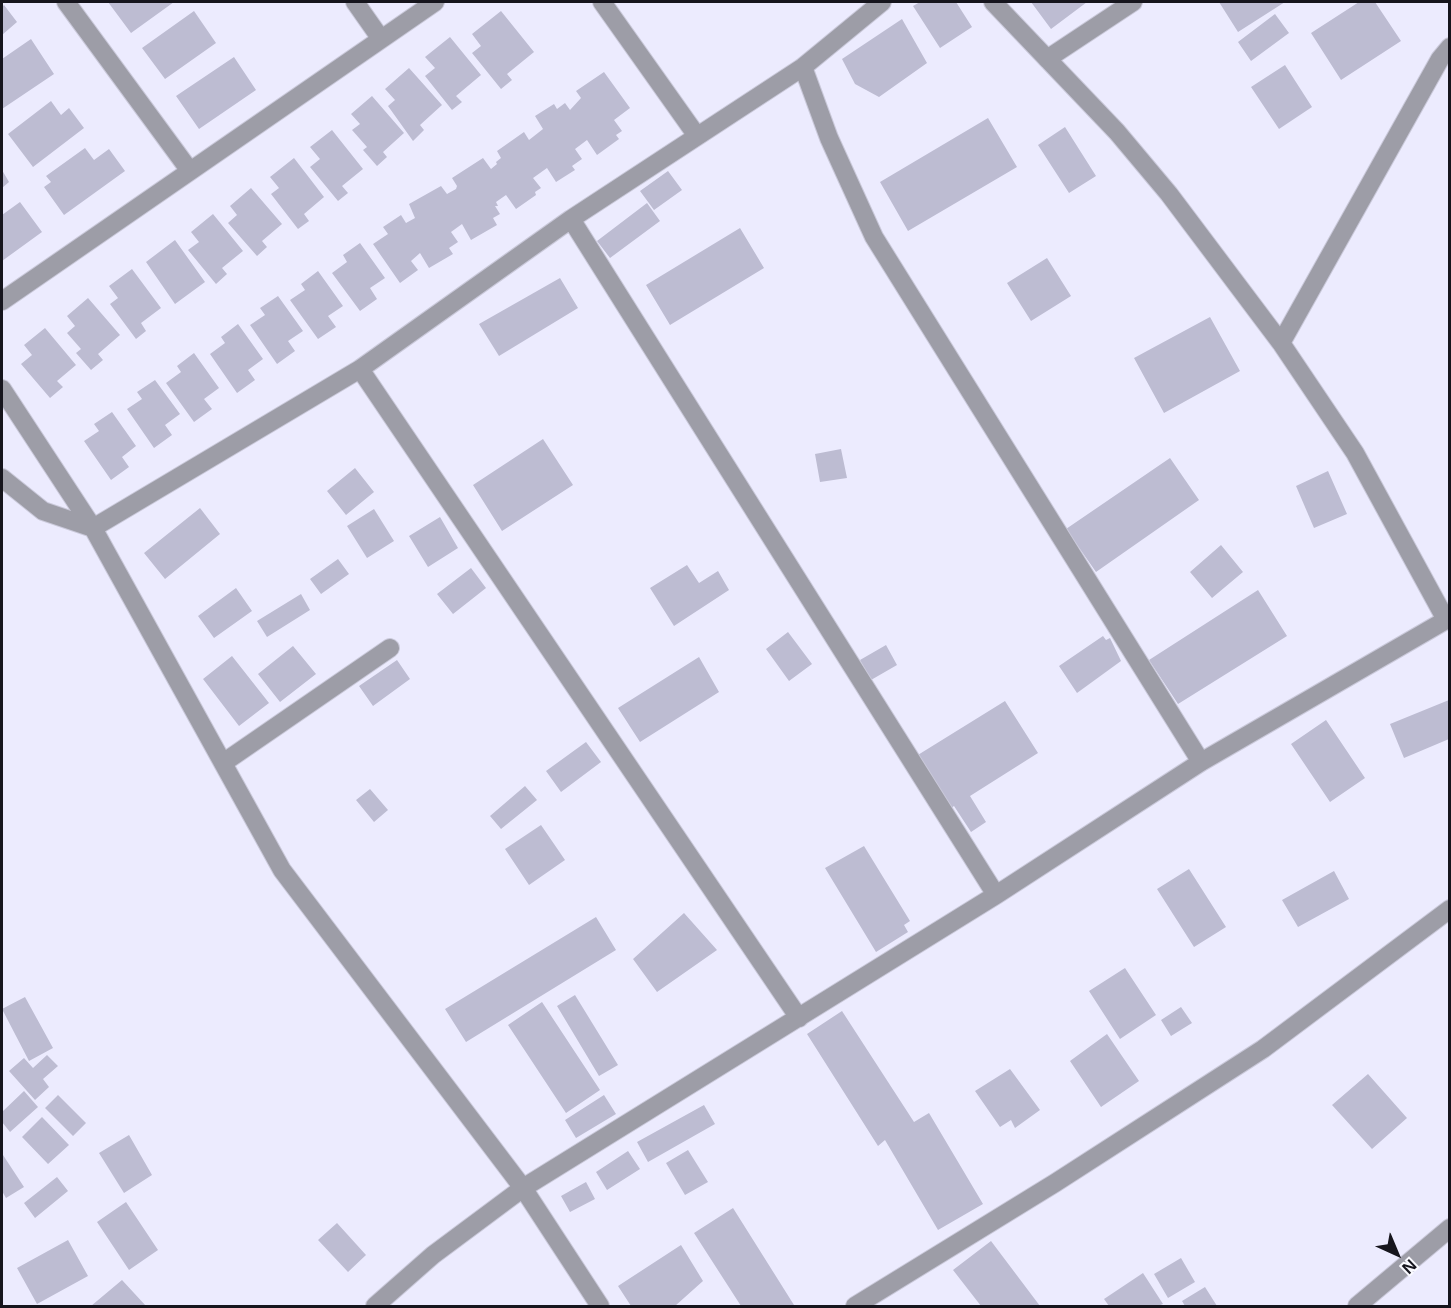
<!DOCTYPE html>
<style>
body{margin:0}
#map{position:relative;width:1451px;height:1308px;overflow:hidden;background:#ecebfe;font-family:"Noto Sans",sans-serif}
canvas{display:block}
.frame{position:absolute;inset:0;border:3px solid #16151d;pointer-events:none}
.north{position:absolute;left:1367px;top:1224px;width:60px;height:60px;-webkit-text-stroke:4px #fafaff;paint-order:stroke;rotate:136deg;font-size:16px;font-weight:700;line-height:24px;text-align:center;color:#16151d}
.north::after{content:'';display:block;margin:auto;width:21px;height:27px;background:#16151d;clip-path:polygon(50% 0,100% 100%,50% 72%,0 100%)}
</style>
<div id="map">
<canvas width="1451" height="1308"></canvas>
<div class="frame"></div>
<div class="north">N</div>
</div>
<script>
const c = document.querySelector('canvas').getContext('2d');
c.lineJoin = 'round';
function fill(path, color) { c.fillStyle = color; c.fill(path, 'evenodd'); }
const poly = rows => new Path2D(rows.map(r => 'M' + r).join(''));
function trace(path, color, width, dash) { c.strokeStyle = color; c.lineWidth = width; c.lineCap = dash ? 'butt' : 'round'; c.setLineDash(dash || []); c.stroke(path); }
fill(poly([
 [108,2,174,2,131,33],
 [920,2,956,2,972,27,940,48,913,6],
 [1031,2,1087,2,1051,29],
 [1219,2,1285,2,1238,32],
 [1359,2,1375,2,1401,41,1341,80,1311,33],
 [4,5,17,22,2,35,2,7],
 [194,11,216,43,165,79,142,48],
 [501,11,534,52,507,74,512,80,501,89,472,53,481,46,472,34],
 [1275,14,1289,33,1251,61,1238,42],
 [902,19,927,63,879,97,855,84,842,59],
 [450,37,481,75,456,96,462,102,452,110,425,76,435,68,425,57],
 [31,39,54,74,2,109,2,59],
 [234,57,256,90,199,129,176,96],
 [1285,65,1312,107,1279,129,1251,87],
 [409,68,442,105,420,125,424,130,413,141,388,106,395,100,385,89],
 [604,72,630,108,614,120,622,131,616,135,619,139,597,155,587,140,575,149,582,159,572,166,575,170,556,182,547,168,533,178,541,188,535,192,536,195,516,209,506,195,496,202,498,206,495,206,500,214,493,218,497,225,471,240,462,224,451,232,458,242,449,248,453,254,429,268,420,253,411,261,418,270,400,283,373,244,388,234,383,227,401,215,406,223,415,218,409,204,441,186,447,194,456,189,457,186,452,178,483,158,491,169,497,164,496,162,501,158,497,151,524,132,529,140,543,129,535,116,554,104,557,109,565,103,570,110,581,98,576,91],
 [372,96,404,133,383,152,387,157,377,166,363,150,367,147,352,130,360,124,351,114],
 [51,101,61,115,69,108,84,128,33,167,8,134],
 [988,118,1017,167,908,231,880,182],
 [1065,127,1096,176,1069,193,1038,145],
 [332,130,363,169,342,186,348,193,338,201,310,167,320,159,310,147],
 [85,148,94,160,109,149,125,171,64,215,44,187,51,182,46,176],
 [294,158,324,197,304,214,309,221,298,229,271,194,279,188,270,177],
 [2,170,9,182,2,188],
 [668,171,682,190,654,210,640,191],
 [251,188,282,224,262,241,267,247,257,256,228,223,237,215,230,206],
 [20,202,42,232,2,261,2,215],
 [647,203,660,221,610,258,597,241],
 [213,214,243,251,222,268,227,274,216,284,188,250,199,242,191,232],
 [740,228,764,268,670,325,646,285],
 [175,240,205,282,175,304,146,262],
 [360,243,385,278,370,288,377,299,360,311,332,273,347,262,343,255],
 [1047,258,1071,296,1031,321,1007,283],
 [132,269,161,308,141,323,146,331,136,339,110,304,118,298,109,286],
 [318,271,343,306,328,316,336,327,318,339,290,300,305,290,301,284],
 [560,278,578,308,499,356,479,324],
 [278,296,303,331,288,341,295,351,277,364,250,325,265,315,260,308],
 [88,298,120,335,98,354,103,360,91,370,76,353,81,349,67,333,75,326,67,316],
 [1210,317,1240,371,1164,413,1134,358],
 [238,324,263,359,248,370,255,380,237,393,210,354,225,343,221,337],
 [45,328,76,365,57,381,63,387,50,398,21,364,32,355,24,345],
 [194,353,219,388,204,399,212,409,194,422,166,383,181,372,177,366],
 [155,380,180,414,165,425,172,435,154,448,127,409,142,399,137,392],
 [112,412,136,446,122,457,129,467,111,480,84,441,99,431,94,424],
 [543,439,573,485,502,531,473,485],
 [841,449,847,478,820,482,815,454],
 [1170,458,1199,500,1096,572,1066,529],
 [355,468,374,492,346,515,327,491],
 [1328,471,1347,514,1314,528,1296,486],
 [200,508,220,534,165,579,144,553],
 [374,509,394,541,367,558,347,526],
 [440,517,458,548,428,567,409,536],
 [1221,545,1243,572,1212,598,1190,572],
 [338,559,349,574,321,594,310,579],
 [687,565,699,583,718,571,729,590,674,626,650,588],
 [471,568,486,588,453,614,437,594],
 [236,588,252,611,214,638,198,616],
 [1258,590,1287,636,1178,704,1149,660],
 [301,594,310,610,267,637,257,621],
 [788,632,812,664,789,681,766,649],
 [1103,636,1106,640,1110,638,1121,661,1077,693,1059,666],
 [886,645,897,665,871,680,860,660],
 [293,646,316,674,280,702,258,674],
 [232,656,269,703,239,726,203,679],
 [699,657,719,692,640,742,618,708],
 [397,660,410,679,373,706,359,686],
 [1449,700,1449,739,1404,758,1390,724],
 [1005,701,1038,753,970,796,986,822,971,832,954,806,947,811,913,758],
 [1326,720,1365,778,1330,802,1291,744],
 [586,742,601,762,561,792,546,771],
 [525,786,537,800,501,829,490,816],
 [370,789,388,810,374,822,356,800],
 [541,825,565,860,529,885,505,849],
 [864,846,910,921,904,925,908,932,876,952,825,868],
 [1189,869,1226,927,1194,947,1157,889],
 [1334,871,1349,899,1298,927,1282,900],
 [684,913,717,950,657,992,633,959],
 [596,917,616,950,466,1042,445,1009],
 [1125,968,1156,1015,1120,1039,1089,991],
 [575,995,618,1065,599,1076,557,1006],
 [25,997,53,1048,29,1061,2,1009],
 [542,1002,600,1090,566,1113,508,1025],
 [1181,1007,1192,1023,1171,1036,1161,1020],
 [842,1011,914,1122,929,1113,983,1204,938,1230,885,1140,878,1146,807,1034],
 [1107,1034,1139,1081,1101,1107,1070,1061],
 [47,1055,58,1066,43,1079,49,1087,35,1100,9,1071,24,1058,33,1068],
 [1010,1069,1040,1110,1015,1128,1011,1120,1000,1127,975,1091],
 [1368,1074,1407,1118,1372,1149,1332,1105],
 [24,1091,38,1107,10,1132,2,1122,2,1112],
 [58,1095,86,1123,73,1136,45,1108],
 [604,1095,616,1114,576,1138,565,1120],
 [704,1105,715,1124,648,1162,637,1142],
 [42,1117,69,1145,48,1164,22,1137],
 [129,1135,152,1175,124,1193,99,1153],
 [688,1150,708,1182,685,1195,666,1163],
 [628,1151,640,1169,607,1190,596,1172],
 [3,1155,24,1187,6,1198,2,1191],
 [57,1177,68,1191,35,1218,24,1203],
 [586,1182,595,1199,570,1212,561,1196],
 [126,1202,158,1250,129,1270,97,1222],
 [733,1208,794,1305,791,1306,741,1306,694,1233],
 [337,1223,366,1255,348,1272,318,1240],
 [68,1240,88,1276,37,1304,17,1268],
 [991,1241,1040,1306,981,1306,953,1270],
 [681,1245,703,1281,675,1306,631,1306,618,1286],
 [1181,1258,1195,1282,1168,1298,1154,1274],
 [1143,1273,1163,1304,1158,1306,1109,1306,1104,1299],
 [122,1280,146,1306,91,1306],
 [1205,1287,1217,1306,1185,1306,1182,1301]
]), '#bdbcd2');
const minor = poly([
 [66,2,190,171],
 [355,2,381,39],
 [602,2,697,136],
 [1047,59,1133,2],
 [803,67,829,138,874,237,1201,762],
 [571,219,996,895],
 [2,301,435,2],
 [1281,343,1440,59,1450,47],
 [360,369,799,1018],
 [2,389,93,528,282,870,523,1188,600,1306],
 [2,478,43,511,93,528,360,369,571,219,803,67,882,2],
 [223,763,390,648],
 [375,1306,433,1255,523,1188,996,895,1201,762,1446,620,1355,453,1281,343,1169,194,1117,132,993,2],
 [855,1306,1055,1183,1263,1049,1450,909],
 [1357,1306,1450,1228]
]);
trace(minor, '#cac9da', 20);
trace(minor, '#9d9da7', 18);
</script>
